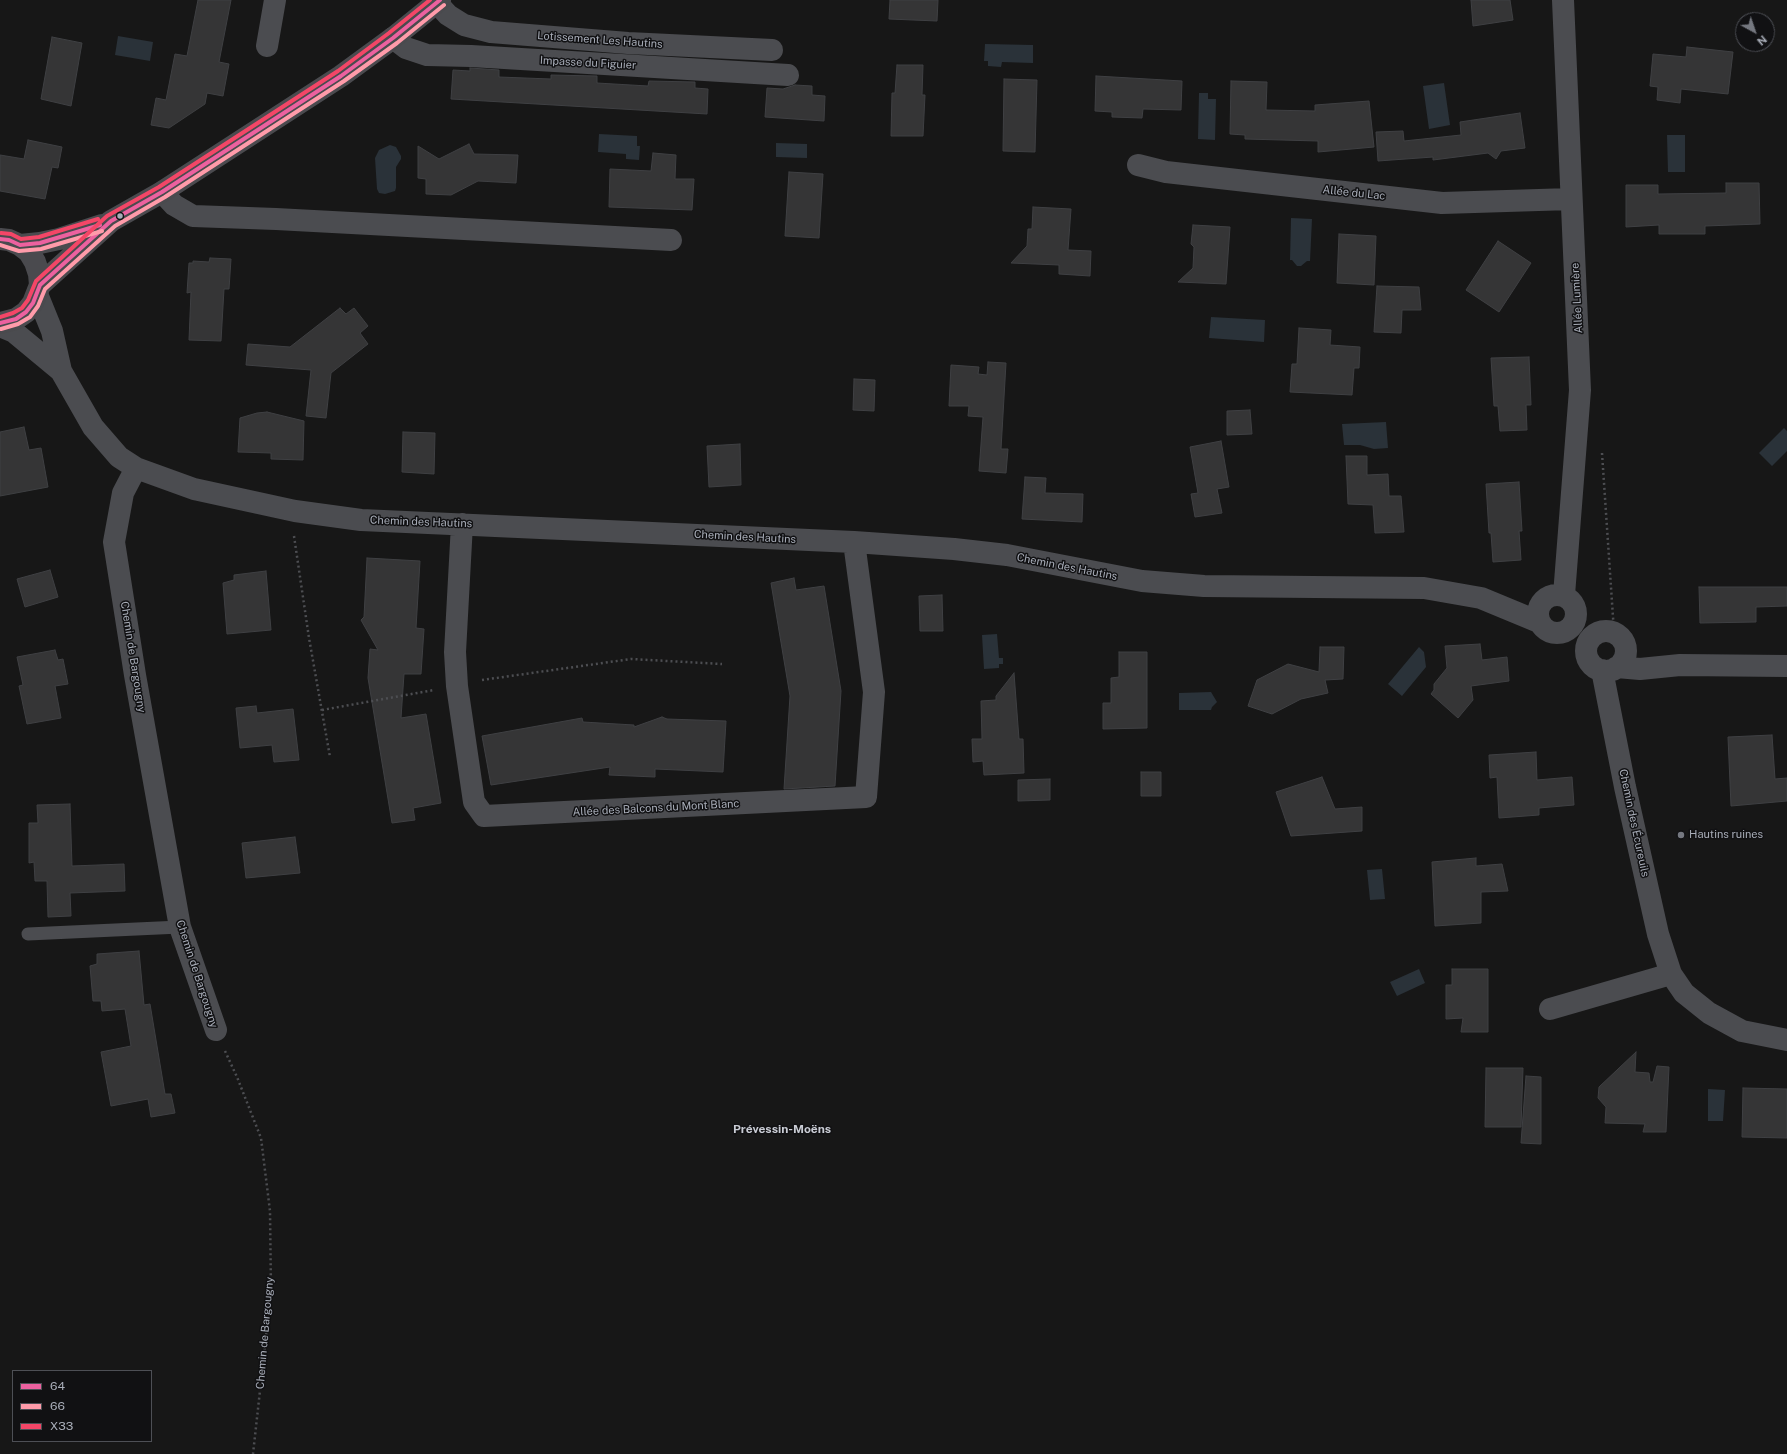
<!DOCTYPE html>
<meta charset="utf-8">
<style>
body{margin:0}
#map{position:relative;width:1787px;height:1454px;overflow:hidden;background:#171717;font-family:"Public Sans",sans-serif}
canvas{display:block}
.legend{position:absolute;left:12px;top:1370px;width:140px;height:72px;box-sizing:border-box;background:#111113;border:1px solid #4d4f55;margin:0;padding:5px 7px;list-style:none;font-size:12px;color:#a8adb8}
.legend li{display:flex;align-items:center;gap:8px;height:20px}
.legend b{width:20px;border:1px solid #4d4f55}
.north{position:absolute;left:1735px;top:12px;width:40px;height:40px;box-sizing:border-box;background:#111113;border:1px solid #4d4f55;border-radius:50%;rotate:140deg;font-size:11px;font-weight:700;line-height:16px;text-align:center;color:#a8adb8}
.north::after{content:'';display:block;margin:auto;width:14px;height:18px;background:#757880;clip-path:polygon(50% 0,100% 100%,50% 72%,0 100%)}
</style>
<div id="map">
<canvas width="1787" height="1454"></canvas>
<ul class="legend">
<li><b style="height:5px;background:#ec619f"></b>64</li>
<li><b style="height:5px;background:#ff9baa"></b>66</li>
<li><b style="height:5px;background:#f34667"></b>X33</li>
</ul>
<div class="north">N</div>
</div>
<script>
const c = document.querySelector('canvas').getContext('2d');
c.lineJoin = 'round';
function fill(path, color) { c.fillStyle = color; c.fill(path, 'evenodd'); }
const poly = rows => new Path2D(rows.map(r => 'M' + r).join(''));
function trace(path, color, width, dash) { c.strokeStyle = color; c.lineWidth = width; c.lineCap = dash ? 'butt' : 'round'; c.setLineDash(dash || []); c.stroke(path); }
function label(font, color, halo, rows, align = 'center') {
  c.font = font + ' "Public Sans",sans-serif'; c.lineWidth = 3; c.setLineDash([]); c.textBaseline = 'middle'; c.strokeStyle = halo; c.fillStyle = color; for (const [text, x, y, turn = 0] of rows) {
    c.save(); c.translate(x, y); c.rotate((+turn || 0) * Math.PI / 180); c.textAlign = isNaN(turn) ? turn : align; if (halo) c.strokeText(text, 0, 0); c.fillText(text, 0, 0); c.restore();
  }
}
fill(poly([
 [118,36,153,42,150,61,115,55],
 [985,44,1033,45,1033,63,1002,62,1001,67,988,66,988,61,984,61],
 [1444,83,1450,125,1429,129,1423,86],
 [1199,93,1208,93,1208,99,1216,99,1215,140,1198,139],
 [599,134,637,136,637,146,640,146,639,160,626,159,626,154,598,152],
 [1667,135,1685,135,1685,172,1668,172],
 [776,143,807,144,807,158,776,157],
 [390,145,396,147,401,156,401,159,396,167,396,188,395,191,385,194,379,193,377,189,375,158,379,150],
 [1291,218,1312,219,1310,261,1307,261,1301,266,1297,266,1292,260,1290,260],
 [1211,317,1265,320,1264,342,1209,338],
 [1386,422,1388,448,1374,449,1360,445,1344,445,1342,424],
 [1784,428,1787,431,1787,451,1772,466,1759,453],
 [997,634,999,658,1003,658,1003,664,999,664,999,668,984,669,982,635],
 [1419,647,1424,652,1426,667,1402,696,1388,684],
 [1211,692,1217,702,1212,707,1211,710,1179,710,1179,693],
 [1382,869,1385,899,1370,900,1367,870],
 [1419,969,1425,983,1397,996,1390,982],
 [1708,1089,1725,1090,1723,1121,1708,1121]
]), '#2a3239');
const building = poly([
 [198,0,231,0,219,62,229,64,223,96,207,93,205,104,169,128,151,125,156,98,166,100,175,54,187,56,198,0],
 [890,0,938,0,937,21,889,19,890,0],
 [1471,0,1510,0,1513,20,1473,26,1471,0],
 [52,37,82,43,71,106,41,99,52,37],
 [1687,47,1733,52,1728,94,1681,89,1680,103,1657,100,1658,87,1650,86,1653,54,1686,57,1687,47],
 [897,65,923,65,922,95,925,95,923,136,891,136,892,93,895,93,897,65],
 [470,68,499,70,499,77,551,79,551,75,597,76,597,83,648,86,649,81,695,82,695,88,708,89,707,114,451,99,453,70,470,71,470,68],
 [1096,76,1182,81,1181,110,1143,109,1142,118,1112,117,1112,112,1095,111,1096,76],
 [1004,79,1037,80,1035,152,1003,151,1004,79],
 [1231,81,1267,82,1266,110,1315,111,1315,105,1369,101,1374,147,1318,152,1318,141,1245,139,1245,135,1230,134,1231,81],
 [795,85,812,86,812,95,825,96,824,121,765,117,767,88,783,89,795,85],
 [1520,113,1525,148,1501,151,1496,159,1488,153,1433,160,1433,157,1378,161,1376,132,1403,131,1404,141,1461,135,1460,122,1520,113],
 [28,140,62,147,58,168,52,167,45,199,0,191,0,155,24,159,28,140],
 [469,144,474,154,518,155,516,183,478,181,451,195,426,194,426,179,418,178,418,146,439,159,469,144],
 [653,153,676,155,675,179,694,179,692,210,609,207,610,169,651,171,653,153],
 [789,172,823,174,819,238,785,236,789,172],
 [1726,183,1759,183,1760,224,1705,226,1705,234,1659,234,1659,225,1626,227,1626,185,1658,185,1658,194,1726,193,1726,183],
 [1033,207,1071,209,1068,250,1091,251,1090,276,1059,274,1059,265,1011,263,1027,246,1028,229,1032,229,1033,207],
 [1193,225,1230,227,1226,284,1178,282,1193,268,1194,247,1191,244,1193,225],
 [1339,234,1376,236,1374,285,1337,283,1339,234],
 [1498,241,1531,263,1499,312,1466,290,1498,241],
 [210,258,231,259,229,289,224,289,221,341,189,340,191,292,187,293,189,263,193,263,193,261,209,262,210,258],
 [1377,286,1419,287,1421,310,1402,310,1401,333,1374,332,1377,286],
 [340,308,346,314,354,308,368,326,360,333,368,344,331,373,326,418,306,416,311,370,246,365,248,344,290,347,340,308],
 [1299,328,1331,330,1330,345,1360,347,1359,368,1354,368,1352,395,1290,392,1292,364,1297,364,1299,328],
 [1529,357,1531,405,1526,405,1527,430,1500,431,1498,406,1494,406,1491,358,1529,357],
 [988,362,1006,363,1001,449,1008,449,1006,473,979,471,983,417,968,416,969,406,949,406,951,365,979,367,978,374,987,375,988,362],
 [854,379,875,380,874,411,853,410,854,379],
 [1250,410,1252,434,1227,435,1227,411,1250,410],
 [267,412,304,421,303,460,271,459,271,453,238,452,240,418,257,413,267,412],
 [24,427,29,450,41,448,48,487,0,496,0,432,24,427],
 [403,432,435,433,434,474,402,472,403,432],
 [1221,441,1229,487,1217,489,1222,513,1195,517,1191,494,1198,493,1190,447,1221,441],
 [740,444,741,485,709,487,707,446,740,444],
 [1346,456,1367,456,1367,475,1388,474,1389,496,1401,496,1404,532,1375,533,1373,505,1348,504,1346,456],
 [1025,477,1046,478,1045,493,1083,494,1082,522,1022,519,1025,477],
 [1519,482,1522,531,1519,531,1521,560,1493,562,1491,533,1489,533,1486,484,1519,482],
 [367,558,420,561,416,628,424,629,421,674,404,674,401,718,426,714,441,803,413,808,415,820,392,823,368,678,370,649,378,650,361,620,364,617,367,558],
 [50,570,58,597,25,607,17,579,50,570],
 [266,571,271,630,227,634,223,583,234,580,234,575,266,571],
 [794,578,796,590,824,586,841,691,835,786,784,789,790,696,771,583,794,578],
 [1699,587,1787,587,1787,606,1756,607,1756,622,1700,623,1699,587],
 [942,595,943,631,920,631,919,596,942,595],
 [1480,644,1482,660,1507,657,1509,681,1471,686,1473,700,1458,718,1431,694,1434,690,1434,684,1447,668,1445,646,1480,644],
 [1320,647,1344,647,1343,679,1325,680,1328,693,1301,699,1272,714,1248,706,1257,680,1288,664,1319,672,1320,647],
 [55,650,58,660,63,659,68,684,55,686,61,718,27,724,19,686,23,685,17,657,55,650],
 [1119,652,1147,652,1147,728,1103,729,1103,703,1111,703,1111,678,1119,677,1119,652],
 [1014,673,1019,739,1023,739,1024,773,984,775,983,761,973,762,972,739,982,739,981,701,996,700,996,696,1014,673],
 [256,706,257,713,293,709,299,760,274,762,272,745,240,748,236,708,256,706],
 [662,717,667,719,726,721,723,772,655,769,655,777,609,775,610,767,491,785,482,736,582,718,583,722,634,725,634,727,662,717],
 [1772,735,1775,779,1787,778,1787,801,1731,806,1728,737,1772,735],
 [1536,752,1537,780,1572,777,1574,805,1539,808,1539,815,1499,818,1497,777,1490,778,1489,755,1536,752],
 [1141,772,1161,772,1161,796,1141,796,1141,772],
 [1322,777,1335,809,1362,807,1362,831,1291,836,1276,792,1322,777],
 [1050,779,1050,800,1018,801,1018,780,1050,779],
 [70,804,72,866,124,864,125,891,70,893,71,916,48,917,47,881,35,881,34,862,29,863,29,823,38,823,37,805,70,804],
 [295,837,300,873,246,878,242,843,295,837],
 [1476,858,1476,866,1502,864,1508,891,1481,892,1481,923,1435,926,1432,862,1476,858],
 [139,951,144,1005,150,1004,165,1094,171,1094,175,1113,151,1117,148,1099,111,1106,101,1052,131,1046,125,1009,102,1011,101,1001,93,1001,90,966,97,964,97,954,139,951],
 [1452,969,1488,969,1488,1032,1461,1032,1463,1018,1446,1019,1446,985,1452,985,1452,969],
 [1636,1052,1635,1072,1649,1073,1650,1082,1653,1082,1657,1066,1669,1067,1666,1132,1643,1132,1645,1124,1605,1123,1606,1107,1598,1098,1599,1087,1636,1052],
 [1486,1068,1523,1068,1521,1127,1485,1127,1486,1068],
 [1526,1076,1541,1077,1541,1144,1521,1143,1526,1076],
 [1743,1088,1787,1089,1787,1138,1742,1137,1743,1088]
]);
fill(building, '#353536');
trace(building, '#3f4043', 1);
trace(poly([
 [1602,453,1614,632],
 [294,536,309,638,330,757],
 [482,680,631,659,722,664],
 [322,710,434,690],
 [225,1051,237,1077,261,1138,270,1211,271,1291,253,1454]
]), '#4d4e52', 2.5, [2, 3]);
trace(poly([
 [28,934,180,927]
]), '#4b4c50', 13);
trace(poly([
 [1563,0,1580,390,1564,595],
 [437,3,448,15,464,25,491,32,628,43,772,50],
 [393,38,406,48,427,55,471,56,788,75],
 [267,46,275,0],
 [1138,165,1166,172,1442,203,1571,199],
 [162,192,174,205,193,216,276,219,671,240],
 [37,294,52,331,61,371,93,427,119,457,136,468,194,489,295,511,361,520,854,542,954,549,1007,555,1142,581,1204,586,1424,588,1481,598,1539,622],
 [0,326,14,332,61,371],
 [136,468,123,493,114,542,135,675,180,927,216,1030],
 [462,524,455,652,457,686,474,802,484,816,866,797,874,692,854,542],
 '1538 614a19 19 0 1 1 38 0a19 19 0 1 1-38 0Z',
 '1586 651a20 20 0 1 1 40 0a20 20 0 1 1-40 0Z',
 [1617,667,1640,669,1680,665,1787,666],
 [1602,670,1625,787,1658,934,1671,974,1684,993,1709,1013,1742,1031,1787,1040],
 [1550,1009,1671,974]
]), '#4b4c50', 22);
trace(poly([
 [0,239,9,240,20,245,29,252,35,262,39,274,40,285,33,303,26,312,16,319,0,323],
 [20,245,40,243,59,239,102,225],
 [40,285,111,221,162,192,341,76,393,38,440,0]
]), '#4a4a4e', 22);
trace(poly([
 [0,239,9,240,20,245,40,243,100,225],
 [0,323,16,319,26,312,33,303,40,285,111,221,162,192,341,76,393,38,440,0]
]), '#ec619f', 4);
trace(poly([
 [0,245,19,251,41,249,102,231],
 [1,329,18,324,30,317,38,306,45,289,115,226,165,197,344,81,397,43,444,5]
]), '#ff9baa', 4);
trace(poly([
 [1,233,11,234,21,239,39,237,98,219],
 [0,317,13,313,22,308,28,300,36,281,107,216,159,187,338,71,389,33,430,0]
]), '#f34667', 4);
for (const [x, y, r, color] of [
 [120,216,3.5,"#a8adb8"],
 [1681,835,4,"#757880"]
]) { const dot = new Path2D(); dot.arc(x, y, r, 0, 2 * Math.PI); c.fillStyle = color; c.fill(dot); trace(dot, '#111113', 1.5); }
label('11px', '#a8adb8', '#111113', [
 ["Lotissement Les Hautins",600,40,4],
 ["Impasse du Figuier",588,63,3],
 ["Allée du Lac",1354,193,6],
 ["Allée Lumière",1577,298,-93],
 ["Chemin des Hautins",421,522,2],
 ["Chemin des Hautins",745,537,3],
 ["Chemin des Hautins",1067,567,11],
 ["Chemin de Bargougny",133,657,81],
 ["Allée des Balcons du Mont Blanc",656,808,-3],
 ["Chemin des Écureuils",1634,823,78],
 ["Chemin de Bargougny",197,974,72],
 ["Chemin de Bargougny",265,1333,-85]
]);
label('11px', '#a8adb8', '#111113', [
 ["Hautins ruines",1689,835]
], 'left');
label('bold 12px', '#c9ccd4', '#111113', [
 ["Prévessin-Moëns",782,1129]
]);
</script>
